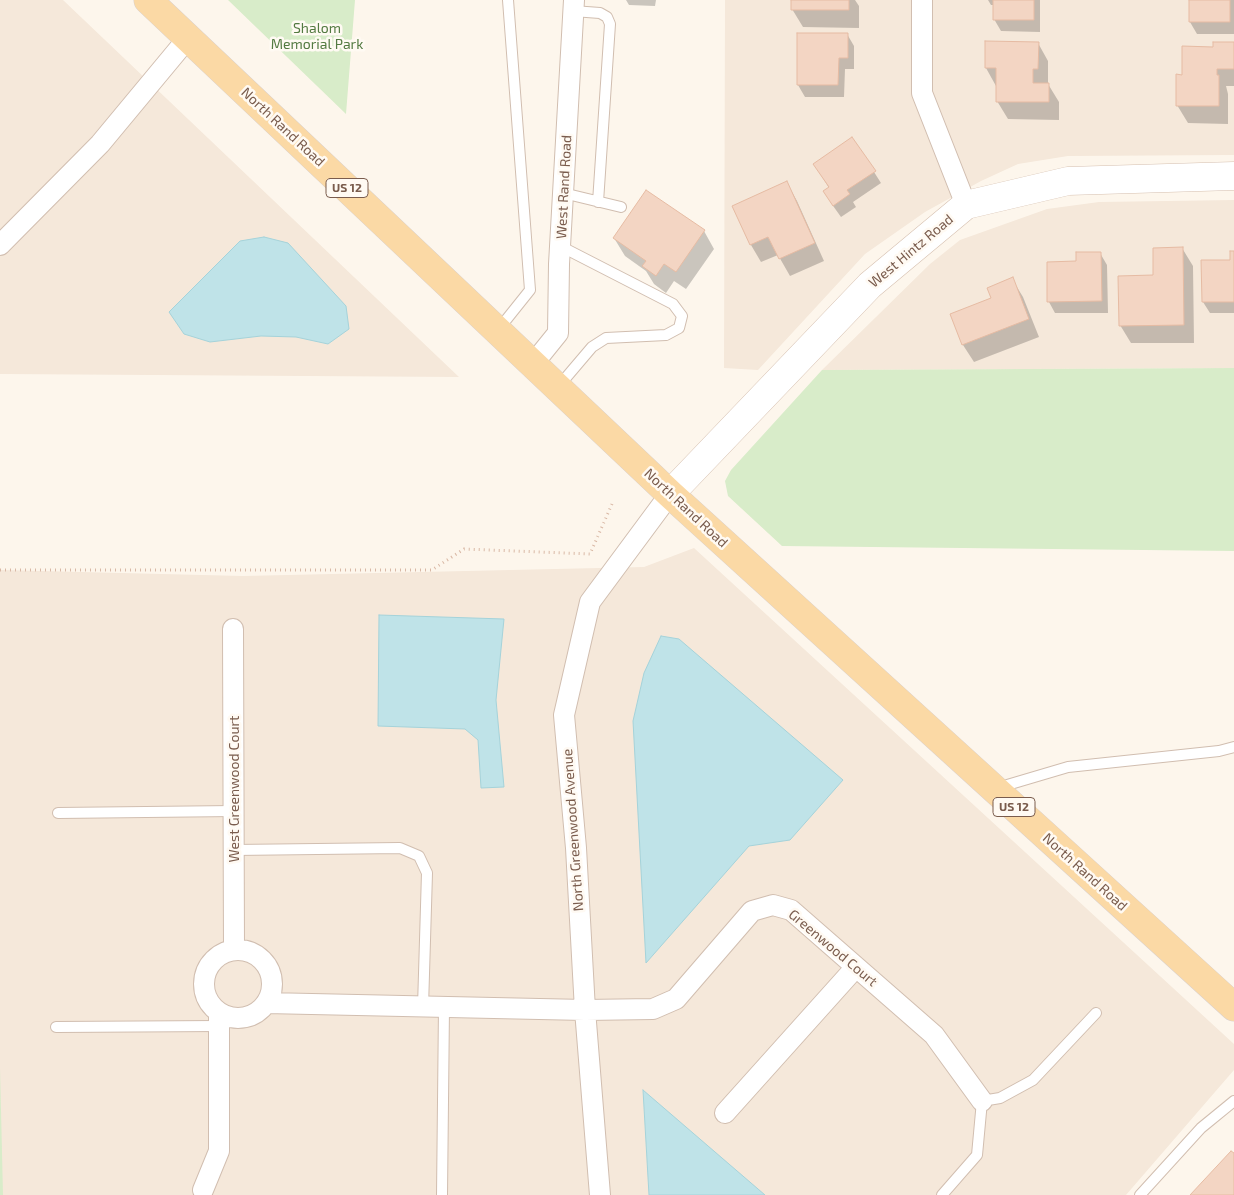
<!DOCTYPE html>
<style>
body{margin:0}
canvas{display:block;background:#fdf6ec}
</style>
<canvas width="1234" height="1195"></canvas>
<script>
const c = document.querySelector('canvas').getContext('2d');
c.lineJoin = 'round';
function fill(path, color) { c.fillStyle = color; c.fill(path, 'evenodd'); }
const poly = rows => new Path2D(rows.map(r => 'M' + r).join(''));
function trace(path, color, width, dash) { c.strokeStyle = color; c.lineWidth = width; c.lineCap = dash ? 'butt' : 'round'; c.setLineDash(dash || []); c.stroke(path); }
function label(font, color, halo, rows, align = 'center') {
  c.font = font + ' "Exo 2",sans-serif'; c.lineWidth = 5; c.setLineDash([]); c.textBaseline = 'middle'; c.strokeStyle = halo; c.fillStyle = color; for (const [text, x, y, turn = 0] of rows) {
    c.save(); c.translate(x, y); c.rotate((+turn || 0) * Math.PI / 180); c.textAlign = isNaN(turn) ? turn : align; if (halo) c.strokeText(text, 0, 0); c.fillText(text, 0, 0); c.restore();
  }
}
fill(poly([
 [0,0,63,0,459,377,0,374],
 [725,0,1234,0,1234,155,1068,156,1018,164,981,181,925,212,865,254,758,370,724,368],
 [1234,200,1234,368,822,370,930,264,960,240,1047,209,1099,202],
 [694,548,1234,1044,1234,1070,1126,1195,2,1195,0,1093,0,570,243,576,644,567]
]), '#f5e8da');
fill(poly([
 [228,0,355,0,346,114],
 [1234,368,1234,551,782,546,728,496,725,481,731,470,822,370],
 [0,1068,3,1195,0,1195]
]), '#d8ecc9');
const water = poly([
 [264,237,288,243,346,306,349,329,328,344,296,337,261,336,210,342,184,334,169,312,240,241,264,237],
 [379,615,504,619,496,700,504,787,481,788,478,740,465,729,378,726,379,615],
 [661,636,679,639,843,780,790,840,749,846,646,963,633,721,644,673,661,636],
 [643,1090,765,1195,649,1195,643,1090]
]);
fill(water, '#bfe3e8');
trace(water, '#a5d3da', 1);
fill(poly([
 [626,0,656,0,655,6,629,5],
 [792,0,855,0,859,6,859,28,803,27,792,9],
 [988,0,1040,0,1040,32,1001,31,994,19,994,5,991,5],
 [1190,0,1234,0,1234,34,1197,34,1190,22],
 [799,34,847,34,854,46,854,69,845,69,844,97,805,97,798,85],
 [986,43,1038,43,1048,61,1048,84,1059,102,1059,120,1008,119,997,101,996,86,986,68],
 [1234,43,1234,86,1226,86,1228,94,1228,124,1188,123,1177,105,1215,48],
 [815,165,874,172,881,183,853,202,856,207,841,217,831,203,829,188],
 [787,183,797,201,824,261,790,276,778,255,761,262,751,245,734,207],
 [704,231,714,249,686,289,674,281,666,293,654,284,646,271,625,256,614,238],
 [1182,248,1193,266,1194,343,1131,343,1120,325,1154,276],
 [1234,252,1234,313,1210,313,1203,302,1231,261],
 [1100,253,1107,265,1108,313,1055,313,1049,302,1078,262],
 [1012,279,1023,297,1039,337,974,362,963,345,952,315,993,299]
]), '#0003');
const building = poly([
 [791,0,849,0,849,10,791,10,791,0],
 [993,0,1034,0,1034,20,993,20,993,0],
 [1189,0,1230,0,1230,22,1189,22,1189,0],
 [797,33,848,33,848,58,839,58,838,85,797,85,797,33],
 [985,41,1039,42,1038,69,1033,69,1033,83,1049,83,1049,102,996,102,996,68,985,68,985,41],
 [1213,42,1234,42,1234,69,1217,69,1217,75,1219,75,1219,106,1176,106,1176,74,1182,75,1182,46,1213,47,1213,42],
 [852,137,876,171,847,190,850,194,833,206,823,191,829,187,813,164,852,137],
 [787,181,815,243,779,259,768,237,750,245,732,206,787,181],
 [646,190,705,230,676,272,664,264,656,276,642,266,646,261,613,238,646,190],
 [1183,247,1184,325,1119,326,1118,276,1153,275,1153,248,1183,247],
 [1230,251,1234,251,1234,302,1202,302,1201,260,1230,260,1230,251],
 [1076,252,1101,252,1102,301,1047,302,1047,262,1076,261,1076,252],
 [1013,277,1029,319,962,345,950,314,991,298,987,288,1013,277],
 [1231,1151,1234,1153,1234,1195,1190,1195,1231,1151]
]);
fill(building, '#f3d5c3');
trace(building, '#e6bba3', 1);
const lane = poly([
 [573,11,600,13,607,17,610,24,598,202],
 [563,193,621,207],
 [498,330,530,290,508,0],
 [558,387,592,347,606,338,666,335,679,328,682,316,673,304,560,246],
 [997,788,1068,767,1219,751,1234,747],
 [58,813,234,811],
 [234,850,400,848,419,856,427,873,423,1007],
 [56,1027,219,1026],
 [442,1195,444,1007],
 [942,1195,977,1155,982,1101,1000,1098,1033,1080,1096,1013],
 [1140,1195,1201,1128,1234,1101]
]);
const street = poly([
 [922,0,922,93,966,205],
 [0,245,100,144,188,38],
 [533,364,558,333,559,264,574,0],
 [233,629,234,949],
 '204 984a34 34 0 1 1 68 0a34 34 0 1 1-68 0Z',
 [266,1003,585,1010,653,1009,676,999,752,911,773,905,791,910,934,1035,982,1101],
 [725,1113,856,967],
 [203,1190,219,1151,219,1013],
 [600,1195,585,1010,576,848,564,715,590,602,670,494]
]);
const secondary = poly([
 [670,494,870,285,966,205,1068,181,1234,176]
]);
const primary = poly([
 [148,0,670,494,1234,1007]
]);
trace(lane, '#d1beb0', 12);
trace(street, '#d1beb0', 22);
trace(secondary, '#d6c0b0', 29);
trace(primary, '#dad1cd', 29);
trace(poly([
 [0,570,432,570,464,549,590,554,612,504]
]), '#d9b8a5', 3, [1, 4]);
trace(lane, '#fff', 10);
trace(street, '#fff', 20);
trace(secondary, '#fff', 28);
trace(primary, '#fbd9a5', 28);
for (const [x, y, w] of [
 [347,188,42],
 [1014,807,42]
]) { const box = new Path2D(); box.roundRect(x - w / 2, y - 9.5, w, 19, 4); c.fillStyle = '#fffaf3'; c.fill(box); trace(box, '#7a5c4d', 1); }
label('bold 12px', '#7a5c4d', null, [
 ["US 12",347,188],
 ["US 12",1014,807]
]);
label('14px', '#537a41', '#fffaf3', [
 ["Shalom",317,28],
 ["Memorial Park",317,44]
]);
label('14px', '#7a5c4d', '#fffaf3', [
 ["North Rand Road",283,127,43],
 ["West Rand Road",564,187,-87],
 ["West Hintz Road",911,251,-40],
 ["North Rand Road",686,508,43],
 ["West Greenwood Court",234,789,-90],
 ["North Greenwood Avenue",573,830,-94],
 ["North Rand Road",1085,872,42],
 ["Greenwood Court",833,948,40]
]);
</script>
